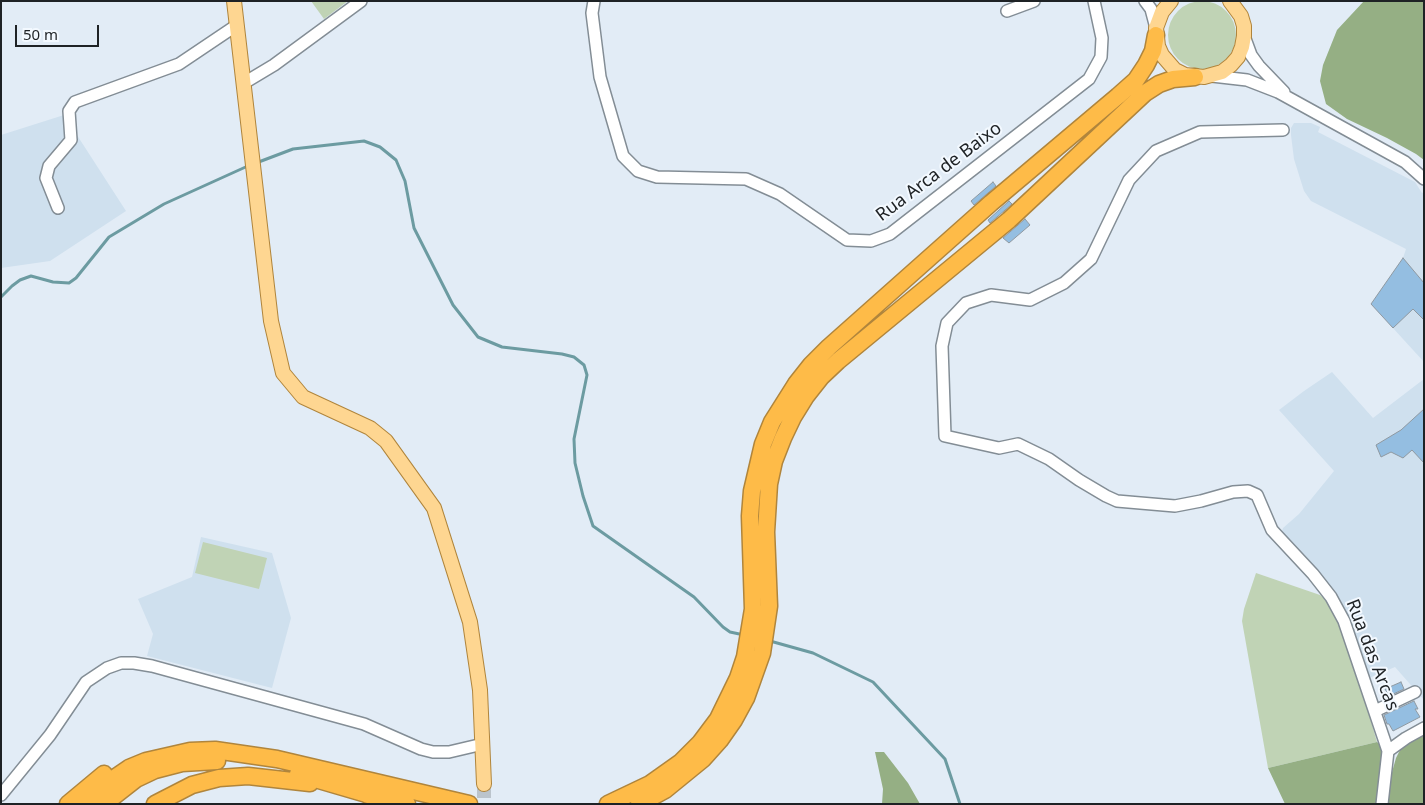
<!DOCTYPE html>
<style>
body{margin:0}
#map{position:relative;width:1425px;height:805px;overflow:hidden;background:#e2ecf6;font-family:"Noto Sans",sans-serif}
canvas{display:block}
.frame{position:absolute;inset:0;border:2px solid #1e2225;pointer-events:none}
.scale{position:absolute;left:15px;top:25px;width:84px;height:22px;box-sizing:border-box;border:2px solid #1e2225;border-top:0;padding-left:6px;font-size:15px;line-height:18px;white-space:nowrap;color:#1e2225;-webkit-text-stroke:4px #f3f9ff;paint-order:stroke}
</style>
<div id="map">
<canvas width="1425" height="805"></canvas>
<div class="frame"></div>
<div class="scale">50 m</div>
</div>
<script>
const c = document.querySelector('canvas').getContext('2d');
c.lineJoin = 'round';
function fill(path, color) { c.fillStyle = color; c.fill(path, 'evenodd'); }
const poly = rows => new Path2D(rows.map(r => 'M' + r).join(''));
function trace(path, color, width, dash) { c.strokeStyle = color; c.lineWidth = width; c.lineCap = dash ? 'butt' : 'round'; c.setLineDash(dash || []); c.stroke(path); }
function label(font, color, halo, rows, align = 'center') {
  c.font = font + ' "Noto Sans",sans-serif'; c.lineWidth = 4; c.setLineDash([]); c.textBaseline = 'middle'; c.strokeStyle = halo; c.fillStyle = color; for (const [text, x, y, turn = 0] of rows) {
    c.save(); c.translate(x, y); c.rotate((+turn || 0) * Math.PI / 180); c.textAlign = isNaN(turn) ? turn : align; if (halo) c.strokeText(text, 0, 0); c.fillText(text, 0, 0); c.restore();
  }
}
fill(poly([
 [64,115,126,211,50,261,1,268,1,135],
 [1294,123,1311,123,1320,127,1318,132,1415,182,1422,193,1424,192,1424,362,1371,304,1403,258,1406,249,1311,201,1304,191,1294,159,1291,135,1291,128],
 [1332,372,1373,418,1424,379,1424,700,1395,667,1369,678,1335,596,1311,563,1281,535,1283,528,1299,514,1334,471,1279,410,1304,391],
 [201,537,272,553,291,618,272,688,147,656,153,634,138,599,192,577]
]), '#cfe0ee');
fill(poly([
 [311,1,348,1,324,19],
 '1168 35a34 34 0 1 1 68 0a34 34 0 1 1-68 0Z',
 [203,542,267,558,259,589,195,573],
 [1256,573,1320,595,1329,602,1352,656,1377,742,1268,768,1242,621,1244,609]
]), '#c0d3b5');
fill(poly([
 [1364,1,1424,1,1424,160,1416,154,1387,138,1347,119,1326,104,1320,81,1323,65,1337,30],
 [1424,728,1424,804,1383,804,1396,758,1406,738],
 [1377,742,1388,751,1382,804,1285,804,1268,768],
 [875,752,884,752,908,783,920,804,882,804,883,789]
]), '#95af84');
trace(poly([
 [256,163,293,149,364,141,380,147,396,160,405,181,414,228,453,305,478,337,502,347,562,354,574,357,584,365,587,375,574,439,575,463,583,496,593,526,694,597,723,627,730,632,744,635],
 [1,297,12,286,20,280,31,276,53,282,69,283,76,278,109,237,164,204,250,165],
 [770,641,813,653,873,682,945,759,960,804]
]), '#6c9ba1', 3);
const building = poly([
 [993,182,996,186,974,205,971,201,993,182],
 [1009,201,1012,204,990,223,988,220,1009,201],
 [1025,219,1030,225,1009,243,1003,238,1025,219],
 [1403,258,1424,283,1424,320,1413,309,1393,328,1371,304,1403,258],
 [1424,409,1424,463,1412,450,1403,458,1391,452,1381,457,1376,445,1401,430,1424,409],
 [1401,682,1404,689,1389,696,1385,689,1401,682],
 [1414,701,1418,709,1415,709,1420,717,1393,731,1389,724,1387,724,1384,715,1414,701]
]);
fill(building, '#94bee1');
trace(building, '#8f99a1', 1);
trace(poly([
 [484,784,484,804]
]), '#bbc4cc', 14, [14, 7]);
const minor = poly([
 [594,1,592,13,600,77,623,156,638,171,657,177,746,179,780,194,847,240,871,241,890,234,1089,79,1101,57,1102,38,1094,1],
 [1145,1,1151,9,1156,28],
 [1007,11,1034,1],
 [1244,36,1251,55,1259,66,1284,92],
 [1212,76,1247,80,1278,92,1405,162,1424,179],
 [244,83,274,65,361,1],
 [1283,130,1200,132,1156,151,1129,180,1091,259,1064,283,1030,300,991,295,966,303,947,323,942,346,945,436,999,448,1018,444,1049,459,1079,480,1106,496,1117,501,1175,506,1201,501,1233,492,1248,491,1257,495,1272,530,1313,574,1331,597,1344,621,1388,751,1406,738,1424,728],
 [58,208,46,178,49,166,71,140,69,111,75,102,179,64,237,25],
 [1375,711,1415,692],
 [1,795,50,735,86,682,107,668,121,663,134,663,152,666,364,724,421,749,433,752,449,752,483,744],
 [1382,804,1388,751]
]);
const major = poly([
 [234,1,271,321,283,373,303,397,370,428,386,441,434,508,470,622,480,690,484,784],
 [1171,1,1162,12,1156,28,1158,46,1162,55,1175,70,1185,75,1204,77,1222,72,1231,65,1238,57,1242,47,1244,36,1244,26,1241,16,1230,1]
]);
const highway = poly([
 [298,774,377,797],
 [368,795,407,804],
 [68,804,104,774],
 [86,804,107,783,129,768,146,761,190,751,215,750,277,759,469,804],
 [104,804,136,779,155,770,182,763,217,761],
 [155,804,192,785,219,778,248,776,310,783],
 [608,804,650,784,681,762,700,743,718,719,738,678,745,657,753,609,750,516,752,491,763,444,772,422,796,384,811,365,829,347,991,203,1118,96,1136,80,1146,65,1153,51,1156,35],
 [639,804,665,790,703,759,720,740,734,720,746,698,762,653,769,606,766,532,769,484,774,461,783,438,793,417,806,396,821,377,838,361,1009,220,1145,93,1159,84,1173,79,1195,77]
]);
trace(minor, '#838d95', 14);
trace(major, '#b0853c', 16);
trace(highway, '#b0853c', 19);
trace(minor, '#fff', 11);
trace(major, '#fed691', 14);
trace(highway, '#febb48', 16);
label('18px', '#1e2225', '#f3f9ff', [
 ["Rua Arca de Baixo",939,172,-37],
 ["Rua das Arcas",1372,655,69]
]);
</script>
